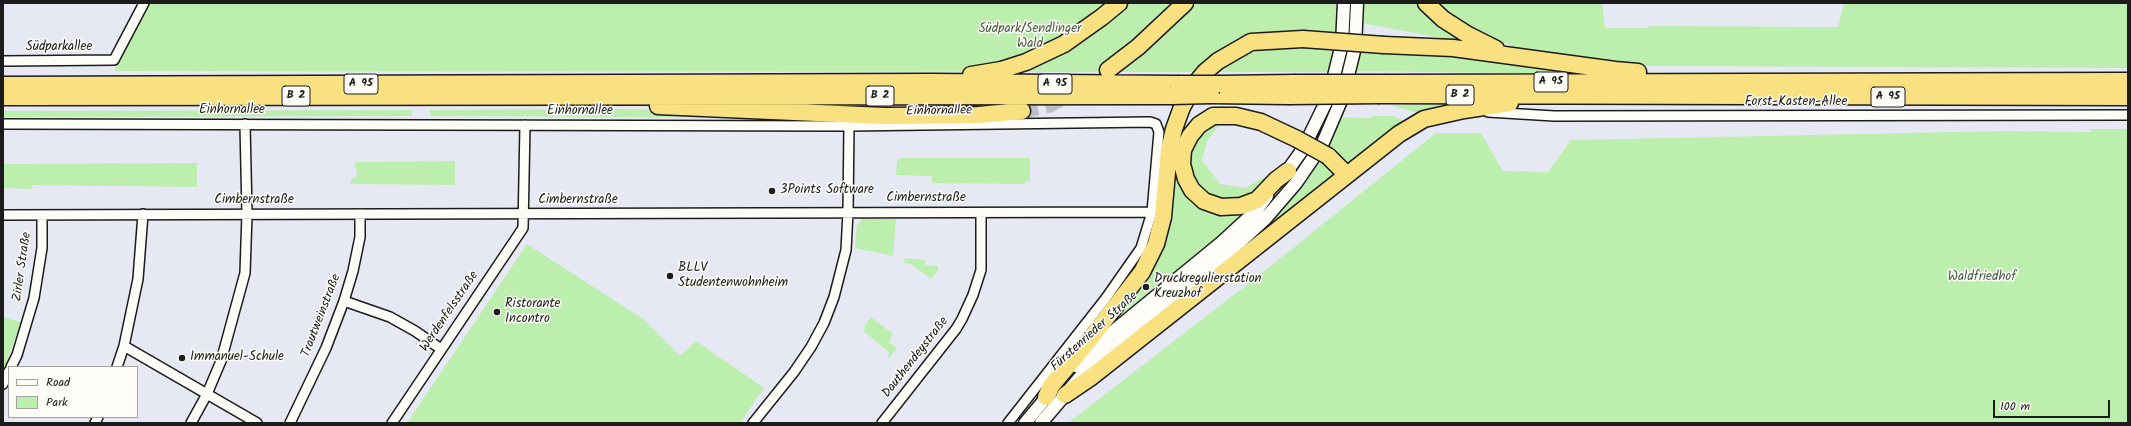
<!DOCTYPE html>
<meta charset="utf-8">
<style>
body{margin:0}
#map{position:relative;width:2131px;height:426px;overflow:hidden;background:#e6e9f4;font-family:Kalam,sans-serif}
canvas{display:block}
.frame{position:absolute;inset:0;border:4px solid #1c1c1c;pointer-events:none}
.legend{position:absolute;left:8px;top:366px;width:130px;height:52px;box-sizing:border-box;background:#fdfcf7;border:1px solid #a3a29f;margin:0;padding:5px 7px;list-style:none;font-size:12px;color:#1c1c1c}
.legend li{display:flex;align-items:center;gap:8px;height:20px}
.legend b{width:20px;border:1px solid #a3a29f}
.scale{position:absolute;left:1993px;top:400px;width:117px;height:18px;box-sizing:border-box;border:2px solid #1c1c1c;border-top:0;padding-left:5px;font-size:12px;line-height:14px;white-space:nowrap;color:#1c1c1c;-webkit-text-stroke:3px #fdfcf7;paint-order:stroke}
</style>
<div id="map">
<canvas width="2131" height="426"></canvas>
<div class="frame"></div>
<ul class="legend">
<li><b style="height:5px;background:#fdfcf7"></b>Road</li>
<li><b style="height:11px;background:#bceeae"></b>Park</li>
</ul>
<div class="scale">100 m</div>
</div>
<script>
const c = document.querySelector('canvas').getContext('2d');
c.lineJoin = 'round';
function fill(path, color) { c.fillStyle = color; c.fill(path, 'evenodd'); }
const poly = rows => new Path2D(rows.map(r => 'M' + r).join(''));
function trace(path, color, width, dash) { c.strokeStyle = color; c.lineWidth = width; c.lineCap = dash ? 'butt' : 'round'; c.setLineDash(dash || []); c.stroke(path); }
function label(font, color, halo, rows, align = 'center') {
  c.font = font + ' Kalam,sans-serif'; c.lineWidth = 3; c.setLineDash([]); c.textBaseline = 'middle'; c.strokeStyle = halo; c.fillStyle = color; for (const [text, x, y, turn = 0] of rows) {
    c.save(); c.translate(x, y); c.rotate((+turn || 0) * Math.PI / 180); c.textAlign = isNaN(turn) ? turn : align; if (halo) c.strokeText(text, 0, 0); c.fillText(text, 0, 0); c.restore();
  }
}
fill(poly([
 [148,3,1336,3,1337,20,1329,72,114,71],
 [1361,3,1419,3,1467,43,1362,23],
 [1434,3,1602,3,1605,28,1646,28,1651,26,1838,27,1844,3,2128,3,2128,68,1638,66,1550,55,1515,47,1484,36,1463,25],
 [1360,38,1582,71,1582,74,1355,71],
 [1456,104,1420,114,1390,105],
 [630,109,821,118,430,116,430,110],
 [412,110,412,116,3,117,3,111],
 [1372,116,1393,116,1406,122,1211,275,1245,243,1339,117,1370,118],
 [1218,121,1220,124,1207,141,1202,160,1220,184,1245,188,1270,174,1273,177,1253,194,1241,199,1223,201,1207,195,1192,178,1189,165,1189,151,1198,135],
 [2091,129,2128,129,2128,423,1068,423,1262,273,1436,133,1481,133,1503,171,1548,172,1571,140,2003,131,2090,132],
 [901,158,1030,158,1030,180,1023,184,932,183,932,176,896,175,897,161],
 [455,161,455,185,350,184,351,180,357,176,355,162],
 [197,163,197,187,32,185,32,189,3,188,3,164],
 [1176,170,1185,189,1251,209,1183,269,1169,275,1155,286,1140,302,1105,332,1143,277,1173,171],
 [862,219,896,219,893,256,855,248,857,225],
 [527,244,643,319,680,356,696,341,764,388,740,423,407,423],
 [905,258,925,260,925,265,938,266,938,270,931,279,911,264,904,263],
 [3,317,21,322,3,372],
 [871,317,893,334,889,342,897,348,889,358,887,357,890,353,863,331,866,327,864,326]
]), '#bceeae');
trace(poly([
 [1022,111,1049,105,1070,94]
]), '#bec0c9', 16, [16, 8]);
const street = poly([
 [3,61,114,60,144,3],
 [1488,112,1554,116,2128,115],
 [3,124,849,126,1150,122,1156,124,1159,132,1152,212,1141,248,1106,298,1008,423],
 [3,215,1152,212],
 [344,301,390,317,415,331,441,349],
 [124,346,257,423],
 [11,367,17,355,34,298,42,248,42,215],
 [117,367,124,346,138,279,143,214],
 [3,384,9,371],
 [95,423,98,417],
 [191,423,207,394,221,361,245,273,247,214,245,124],
 [290,423,326,348,344,301,353,271,360,237,360,214],
 [392,423,523,228,525,125],
 [753,423,794,372,811,347,824,323,834,297,846,250,848,212,849,126],
 [882,423,956,329,962,319,973,295,981,270,981,213]
]);
const secondary = poly([
 [1283,177,1303,149,1329,96,1342,44,1344,3],
 [1076,366,1110,334,1221,243,1257,210,1267,196],
 [1025,423,1051,392],
 [1041,423,1081,376,1100,358,1229,252,1265,219,1296,183,1322,145,1343,96,1355,47,1357,3]
]);
const highway = poly([
 [1426,3,1443,19,1468,35,1496,49],
 [1384,45,1453,48,1615,70,1638,72],
 [1108,70,1138,47,1185,3],
 [971,75,1001,70,1026,62,1064,44,1102,17,1119,3],
 [1385,83,2128,81],
 [1220,84,1295,83],
 [3,85,932,82,1178,84],
 [1211,95,1289,96],
 [1380,95,2128,97],
 [3,97,1171,96],
 [658,106,885,116,978,115,1022,111],
 [1328,156,1347,175],
 [1288,171,1276,180,1257,200,1241,206,1221,207,1204,201,1192,190,1186,179,1182,164,1183,150,1190,136,1199,125,1213,116,1236,116,1261,122,1297,139],
 [1065,395,1090,378,1399,134,1424,119,1464,110,1510,103],
 [1046,397,1051,386,1082,349,1142,272,1156,244,1163,217,1169,150,1174,129,1182,107,1195,84,1205,72,1218,61,1251,42,1303,39]
]);
trace(street, '#1c1c1c', 12);
trace(secondary, '#1c1c1c', 15);
trace(highway, '#1c1c1c', 19);
trace(street, '#fdfcf7', 9);
trace(secondary, '#fdfcf7', 12);
trace(highway, '#f9e181', 16);
const highwayBridge = poly([
 [1303,39,1384,45],
 [1295,83,1385,83],
 [1178,84,1220,84],
 [1171,96,1211,95],
 [1289,96,1380,95],
 [1297,139,1328,156]
]);
trace(highwayBridge, '#1c1c1c', 19, []);
trace(highwayBridge, '#f9e181', 16);
for (const [x, y, r, color] of [
 [772,191,4,"#1c1c1c"],
 [670,276,4,"#1c1c1c"],
 [1146,287,4,"#1c1c1c"],
 [497,312,4,"#1c1c1c"],
 [182,358,4,"#1c1c1c"]
]) { const dot = new Path2D(); dot.arc(x, y, r, 0, 2 * Math.PI); c.fillStyle = color; c.fill(dot); trace(dot, '#fdfcf7', 1.5); }
for (const [x, y, w] of [
 [1551,82,34],
 [361,84,34],
 [1055,84,34],
 [1460,95,28],
 [296,96,28],
 [880,96,28],
 [1888,97,34]
]) { const box = new Path2D(); box.roundRect(x - w / 2, y - 10, w, 20, 3); c.fillStyle = '#fdfcf7'; c.fill(box); trace(box, '#1c1c1c', 1); }
label('bold 12px', '#1c1c1c', null, [
 ["A 95",1551,82],
 ["A 95",361,84],
 ["A 95",1055,84],
 ["B 2",1460,95],
 ["B 2",296,96],
 ["B 2",880,96],
 ["A 95",1888,97]
]);
label('13px', '#4c5b48', '#fdfcf7', [
 ["Südpark/Sendlinger",1030,30],
 ["Wald",1030,45],
 ["Waldfriedhof",1982,278]
]);
label('13px', '#1c1c1c', '#fdfcf7', [
 ["Südparkallee",59,48],
 ["Forst-Kasten-Allee",1796,103],
 ["Einhornallee",232,111],
 ["Einhornallee",580,112],
 ["Einhornallee",939,112,-1],
 ["Cimbernstraße",926,199],
 ["Cimbernstraße",254,201],
 ["Cimbernstraße",578,201],
 ["Zirler Straße",23,267,-82],
 ["Werdenfelsstraße",450,312,-56],
 ["Trautweinstraße",322,316,-69],
 ["Fürstenrieder Straße",1095,332,-42],
 ["Dauthendeystraße",916,358,-52]
]);
label('13px', '#1c1c1c', '#fdfcf7', [
 ["3Points Software",780,191],
 ["BLLV",678,269],
 ["Studentenwohnheim",678,284],
 ["Druckregulierstation",1154,280],
 ["Kreuzhof",1154,295],
 ["Ristorante",505,305],
 ["Incontro",505,320],
 ["Immanuel-Schule",190,358]
], 'left');
</script>
